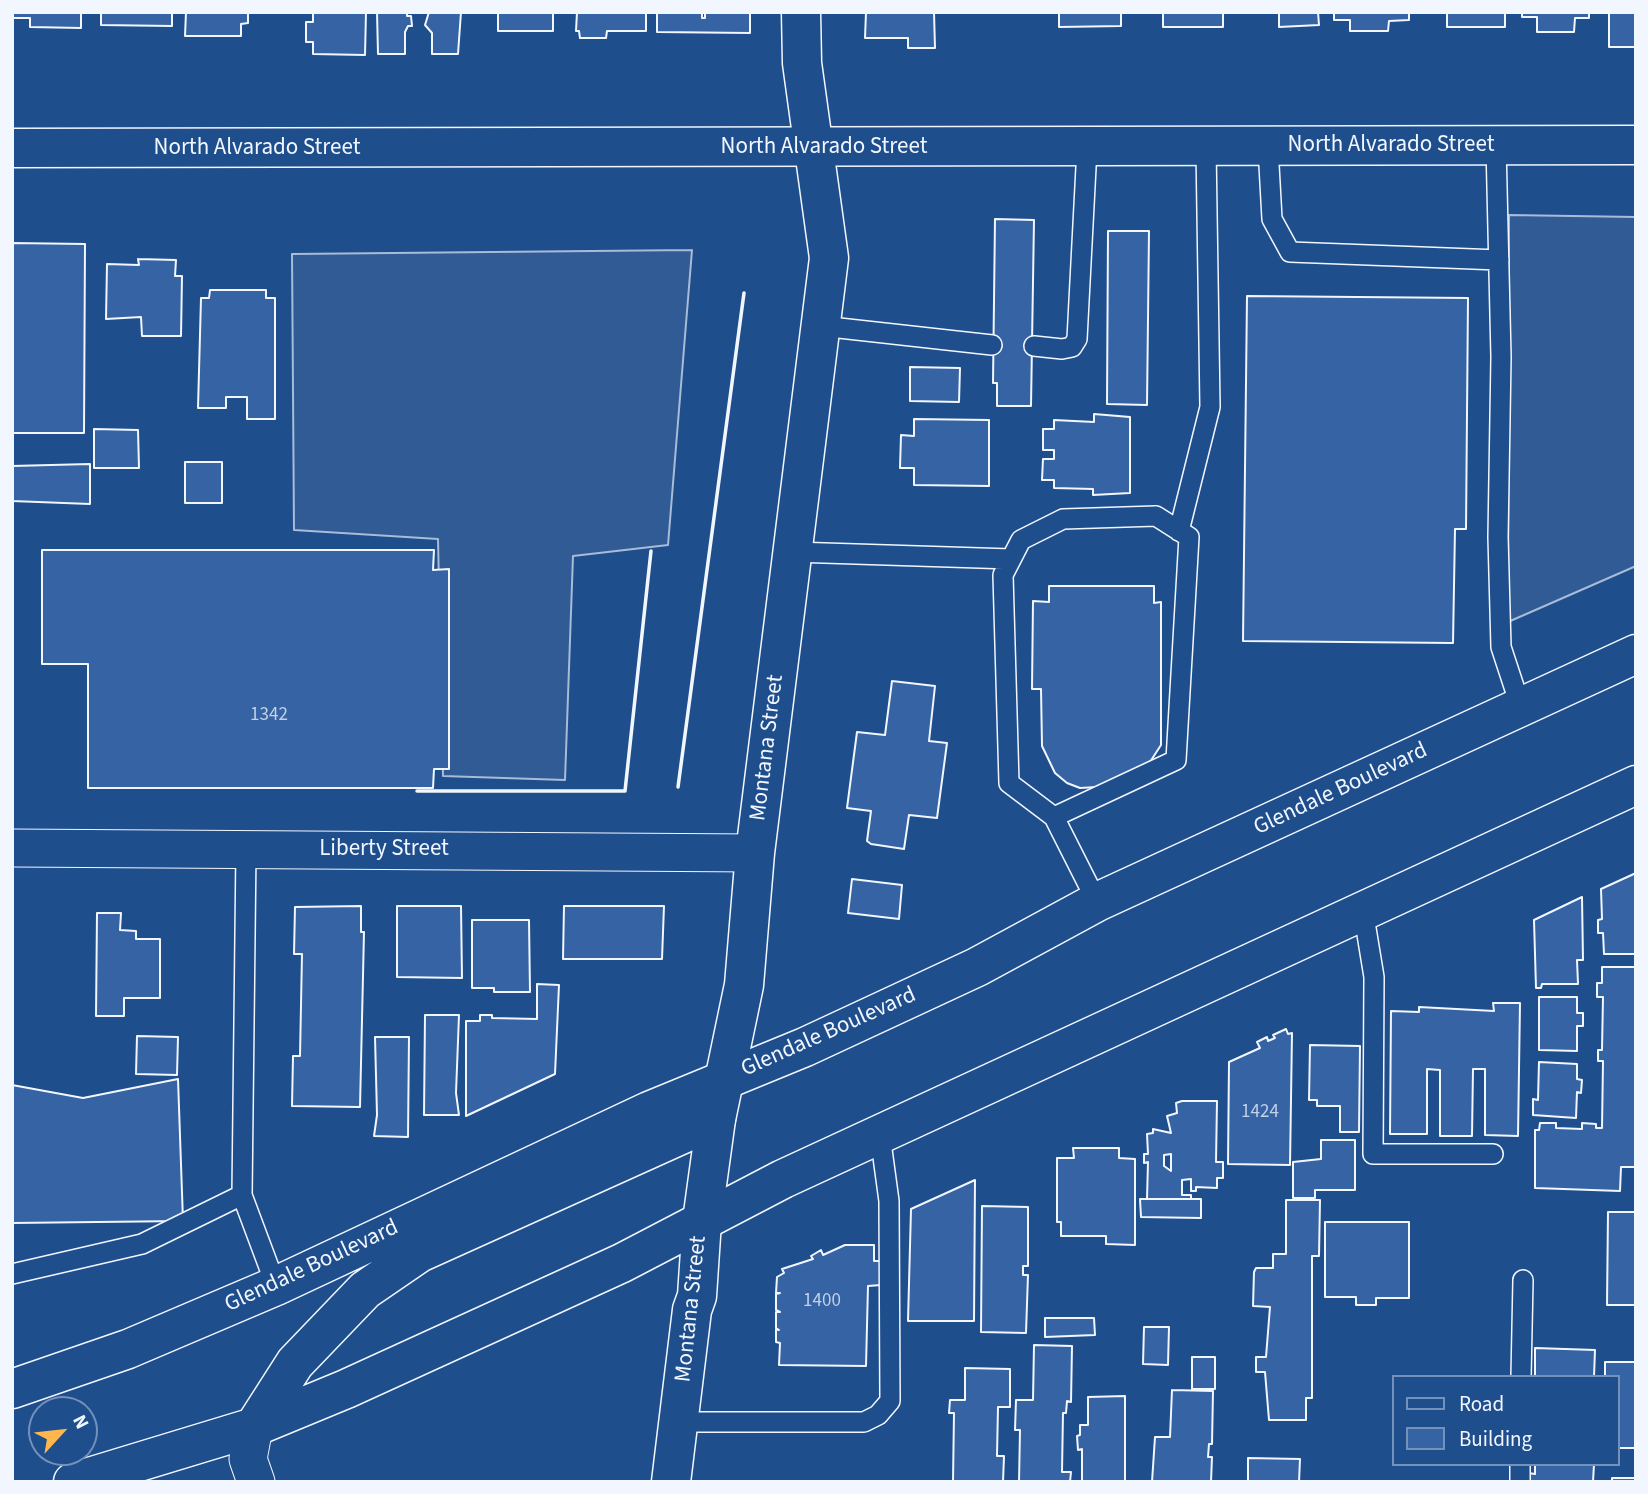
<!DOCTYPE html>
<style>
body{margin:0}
#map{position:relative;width:1648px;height:1494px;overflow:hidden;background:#1f4e8c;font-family:"Source Sans 3",sans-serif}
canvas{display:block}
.frame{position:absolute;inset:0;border:14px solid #f2f6ff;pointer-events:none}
.legend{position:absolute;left:1392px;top:1375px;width:228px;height:91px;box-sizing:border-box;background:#1f4e8c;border:2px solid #7391ba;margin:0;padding:9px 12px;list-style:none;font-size:21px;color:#f2f6ff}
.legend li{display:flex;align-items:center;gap:14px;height:35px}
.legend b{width:35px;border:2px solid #7391ba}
.north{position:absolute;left:28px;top:1396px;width:70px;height:70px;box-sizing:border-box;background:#1f4e8c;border:2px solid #7391ba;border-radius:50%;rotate:63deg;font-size:19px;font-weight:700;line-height:28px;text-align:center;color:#f2f6ff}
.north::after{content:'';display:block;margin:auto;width:24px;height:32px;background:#ffb74d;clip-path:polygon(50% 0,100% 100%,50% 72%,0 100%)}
</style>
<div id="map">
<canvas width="1648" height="1494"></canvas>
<div class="frame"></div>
<ul class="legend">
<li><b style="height:9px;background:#1f4e8c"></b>Road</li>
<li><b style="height:19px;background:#3563a3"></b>Building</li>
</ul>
<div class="north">N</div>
</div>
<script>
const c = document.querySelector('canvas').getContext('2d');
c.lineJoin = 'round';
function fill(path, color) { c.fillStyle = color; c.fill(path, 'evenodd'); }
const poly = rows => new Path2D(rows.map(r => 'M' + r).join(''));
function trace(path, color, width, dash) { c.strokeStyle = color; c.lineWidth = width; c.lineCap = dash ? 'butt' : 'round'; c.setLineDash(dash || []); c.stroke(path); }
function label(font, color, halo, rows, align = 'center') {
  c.font = font + ' "Source Sans 3",sans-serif'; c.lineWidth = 5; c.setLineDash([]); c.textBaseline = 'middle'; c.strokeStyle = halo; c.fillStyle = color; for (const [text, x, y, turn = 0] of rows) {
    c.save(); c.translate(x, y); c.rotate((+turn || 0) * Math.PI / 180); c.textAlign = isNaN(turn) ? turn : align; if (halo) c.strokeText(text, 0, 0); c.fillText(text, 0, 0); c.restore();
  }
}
const built = poly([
 [1509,215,1636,217,1636,566,1508,622,1509,215],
 [692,250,668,545,573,556,565,780,443,776,438,539,294,530,292,254,692,250]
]);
fill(built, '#305b95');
trace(built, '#a8bbd7', 2);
const building = poly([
 [12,12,81,12,81,28,30,27,30,18,12,18,12,12],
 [101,12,172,12,172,26,101,25,101,12],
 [186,12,248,12,248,23,241,24,241,36,185,36,186,12],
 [313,12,366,12,365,55,313,54,313,42,306,42,306,22,313,22,313,12],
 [377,12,407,12,407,16,411,16,412,26,408,26,405,32,405,54,378,54,377,12],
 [429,12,461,12,458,54,432,54,432,33,425,25,429,12],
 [498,12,553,12,553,31,498,31,498,12],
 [577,12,646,12,646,31,607,31,606,38,580,38,579,31,576,31,577,12],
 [657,12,702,12,702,18,705,18,705,12,750,12,750,33,657,32,657,12],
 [866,12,934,12,935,48,908,48,908,38,865,38,866,12],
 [1059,12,1121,12,1121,26,1059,27,1059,12],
 [1163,12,1223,12,1223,27,1163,27,1163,12],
 [1256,12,1318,12,1319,25,1279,27,1279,13,1256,12],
 [1334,12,1409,12,1409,20,1389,21,1388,31,1350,31,1350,20,1334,20,1334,12],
 [1447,12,1505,12,1505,27,1447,27,1447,12],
 [1522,12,1589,12,1589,18,1575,18,1574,32,1537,32,1537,17,1522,17,1522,12],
 [1609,12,1636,12,1636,47,1609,47,1609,12],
 [995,219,1034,220,1031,406,997,406,997,383,993,383,995,219],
 [1108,231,1149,231,1147,405,1107,404,1108,231],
 [12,243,85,244,84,433,12,433,12,243],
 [138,259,176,260,175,276,182,276,181,336,142,336,141,317,106,319,107,264,139,265,138,259],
 [210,290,266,290,266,298,275,298,275,419,247,419,247,397,226,397,226,408,198,408,201,298,209,298,210,290],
 [1247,296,1468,298,1466,529,1455,529,1453,643,1243,641,1247,296],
 [910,367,960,368,959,402,910,401,910,367],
 [1094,414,1130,417,1130,493,1093,495,1093,489,1054,488,1054,480,1042,480,1043,459,1054,459,1054,450,1043,450,1043,429,1054,429,1054,420,1094,422,1094,414],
 [914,419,989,420,989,486,914,485,914,468,900,468,901,435,914,436,914,419],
 [94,429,138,430,139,468,94,468,94,429],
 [185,462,222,462,222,503,185,503,185,462],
 [90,464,90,504,12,501,12,466,90,464],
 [42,550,434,550,433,570,449,569,449,769,434,769,433,788,88,788,88,664,42,664,42,550],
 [1049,586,1154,586,1154,603,1161,602,1161,745,1150,762,1097,787,1080,788,1067,783,1055,773,1042,746,1041,689,1032,689,1033,601,1049,602,1049,586],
 [892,681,935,686,929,741,947,743,937,818,909,815,904,849,871,844,867,841,871,811,847,808,857,732,885,735,892,681],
 [1636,873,1636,954,1604,954,1603,933,1598,933,1598,920,1602,919,1601,889,1636,873],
 [852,879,902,885,899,919,848,913,852,879],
 [1582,897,1583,960,1577,960,1578,984,1542,984,1541,988,1536,988,1534,920,1582,897],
 [361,906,361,932,364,932,360,1107,292,1106,293,1056,300,1056,302,954,294,954,295,907,361,906],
 [397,906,461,906,462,978,397,977,397,906],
 [564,906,664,906,662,959,563,959,564,906],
 [97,913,121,913,120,930,136,931,136,939,160,939,160,998,124,998,124,1016,96,1016,97,913],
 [472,920,529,920,530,992,494,992,494,988,472,988,472,920],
 [1602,967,1636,967,1636,1167,1621,1167,1620,1191,1535,1188,1535,1130,1539,1130,1540,1123,1556,1123,1556,1128,1582,1129,1582,1123,1596,1124,1596,1128,1602,1128,1603,1061,1598,1061,1598,1050,1602,1050,1603,997,1597,997,1597,983,1602,983,1602,967],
 [537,984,559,985,555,1074,466,1116,466,1021,480,1021,480,1015,492,1015,492,1018,537,1019,537,984],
 [1539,997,1577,997,1577,1013,1583,1013,1583,1026,1577,1026,1577,1051,1539,1050,1539,997],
 [1493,1003,1520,1003,1518,1136,1485,1135,1485,1069,1473,1069,1472,1136,1440,1136,1440,1070,1427,1069,1427,1134,1390,1134,1391,1011,1419,1012,1419,1007,1494,1011,1493,1003],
 [425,1015,459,1015,456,1093,459,1115,424,1115,425,1015],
 [1286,1029,1288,1034,1292,1033,1290,1165,1228,1164,1229,1062,1260,1048,1257,1042,1267,1037,1268,1041,1275,1038,1273,1035,1286,1029],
 [137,1036,178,1037,177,1075,136,1074,137,1036],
 [375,1037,409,1037,408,1137,374,1136,377,1115,375,1037],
 [1310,1045,1360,1046,1359,1132,1340,1132,1340,1106,1317,1106,1317,1100,1309,1100,1310,1045],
 [1539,1062,1577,1064,1577,1079,1582,1080,1581,1093,1577,1092,1576,1118,1533,1115,1533,1099,1538,1100,1539,1062],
 [178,1079,183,1221,12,1223,12,1085,83,1098,178,1079],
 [1182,1101,1217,1101,1216,1162,1223,1162,1223,1178,1217,1178,1217,1188,1196,1187,1196,1191,1191,1191,1191,1179,1182,1180,1182,1195,1191,1195,1191,1199,1147,1199,1148,1162,1144,1163,1144,1154,1148,1154,1147,1134,1153,1133,1153,1129,1171,1133,1167,1116,1177,1113,1176,1103,1182,1101],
 [1171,1154,1171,1171,1164,1166,1164,1155,1171,1154],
 [1321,1140,1355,1140,1355,1190,1315,1190,1315,1198,1293,1198,1293,1162,1321,1159,1321,1140],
 [1073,1148,1119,1148,1119,1158,1135,1159,1135,1245,1106,1244,1106,1236,1061,1236,1061,1222,1057,1222,1057,1158,1074,1158,1073,1148],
 [975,1180,974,1321,908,1321,911,1209,975,1180],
 [1140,1199,1201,1199,1201,1218,1141,1217,1140,1199],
 [1286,1200,1320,1200,1319,1256,1312,1256,1312,1398,1306,1398,1306,1420,1269,1420,1265,1372,1256,1372,1256,1357,1266,1357,1270,1307,1253,1306,1254,1272,1256,1268,1273,1268,1273,1254,1286,1254,1286,1200],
 [982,1206,1028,1207,1028,1266,1023,1266,1023,1275,1028,1275,1026,1333,981,1332,982,1206],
 [1608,1212,1636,1212,1636,1305,1607,1305,1608,1212],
 [1325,1222,1409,1222,1409,1298,1376,1298,1376,1305,1356,1305,1356,1297,1325,1297,1325,1222],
 [845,1245,874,1245,874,1261,882,1261,881,1285,868,1286,866,1366,779,1365,780,1343,776,1342,776,1329,779,1330,776,1328,776,1312,780,1312,776,1310,776,1294,780,1293,776,1293,777,1277,784,1273,782,1269,813,1259,811,1256,821,1250,823,1255,845,1245],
 [1045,1318,1094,1318,1095,1335,1045,1337,1045,1318],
 [1144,1327,1169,1327,1168,1365,1143,1364,1144,1327],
 [1034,1345,1072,1346,1071,1402,1067,1401,1066,1413,1063,1413,1062,1472,1071,1472,1070,1482,1019,1482,1020,1430,1015,1430,1016,1400,1033,1400,1034,1345],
 [1535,1348,1595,1350,1594,1377,1535,1377,1535,1348],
 [1192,1357,1215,1357,1215,1389,1192,1389,1192,1357],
 [1605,1362,1636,1362,1636,1448,1618,1448,1618,1377,1605,1377,1605,1362],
 [965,1368,1010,1369,1010,1407,998,1407,997,1456,1004,1456,1003,1482,953,1482,954,1413,949,1413,950,1400,965,1400,965,1368],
 [1172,1390,1213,1391,1212,1444,1209,1444,1208,1457,1212,1457,1211,1482,1152,1482,1155,1437,1170,1437,1172,1390],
 [1125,1396,1125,1482,1082,1482,1082,1449,1078,1450,1077,1436,1080,1435,1080,1425,1088,1425,1088,1397,1125,1396],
 [1248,1458,1300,1459,1299,1482,1248,1482,1248,1458],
 [1535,1464,1594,1464,1593,1482,1528,1482,1528,1473,1535,1474,1535,1464],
 [1612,1478,1636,1478,1636,1482,1612,1482,1612,1478],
 [1342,1481,1402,1481,1402,1482,1342,1482,1342,1481]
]);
fill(building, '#3563a3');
trace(building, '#f2f6ff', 2);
const lane = poly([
 [1496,145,1501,357,1498,537,1501,647,1521,708],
 [1268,147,1272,219,1290,252,1499,260],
 [821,326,992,345],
 [1034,346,1062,349,1072,347,1077,339,1087,148],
 [1156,516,1189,537,1176,760,1054,817,1009,783,1003,575,1021,540,1063,519,1156,516],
 [1179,531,1210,407,1206,148],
 [793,552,1011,559],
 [1054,817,1097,902],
 [1363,910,1374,977,1373,1154,1493,1154],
 [242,1195,246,849],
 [12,1274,142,1244,242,1195,276,1286],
 [1521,1377,1523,1280],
 [680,1422,864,1422,878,1415,890,1401,889,1201,880,1135],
 [1520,1482,1520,1464]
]);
const street = poly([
 [12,848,755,853],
 [254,1427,248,1459,256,1482]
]);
const secondary = poly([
 [671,1482,692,1310,697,1296,702,1221,716,1119,744,985,755,853,829,258,802,63,801,12]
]);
const primary = poly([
 [12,148,1636,145],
 [12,1389,128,1349,276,1286,649,1111,805,1047,977,967,1097,902,1636,654],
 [254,1427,295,1363,365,1290,419,1253,716,1119],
 [73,1482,254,1427,346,1389,622,1263,783,1179,1636,785]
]);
trace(lane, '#f2f6ff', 22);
trace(street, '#f2f6ff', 39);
trace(secondary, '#f2f6ff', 41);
trace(primary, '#f2f6ff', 41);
trace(lane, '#1f4e8c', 19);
trace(street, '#1f4e8c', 37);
trace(secondary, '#1f4e8c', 38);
trace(primary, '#1f4e8c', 38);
trace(poly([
 [678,787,744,293],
 [417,791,625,791,651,551]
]), '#f2f6ff', 3.5);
label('19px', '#c3d1e8', null, [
 ["1342",269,716],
 ["1424",1260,1113],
 ["1400",822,1302]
]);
label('23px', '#f2f6ff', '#1f4e8c', [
 ["North Alvarado Street",1391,146],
 ["North Alvarado Street",824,148],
 ["North Alvarado Street",257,149],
 ["Montana Street",768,748,-83],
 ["Glendale Boulevard",1341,790,-25],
 ["Liberty Street",384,850],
 ["Glendale Boulevard",829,1033,-24],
 ["Glendale Boulevard",312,1267,-25],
 ["Montana Street",692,1309,-84]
]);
</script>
